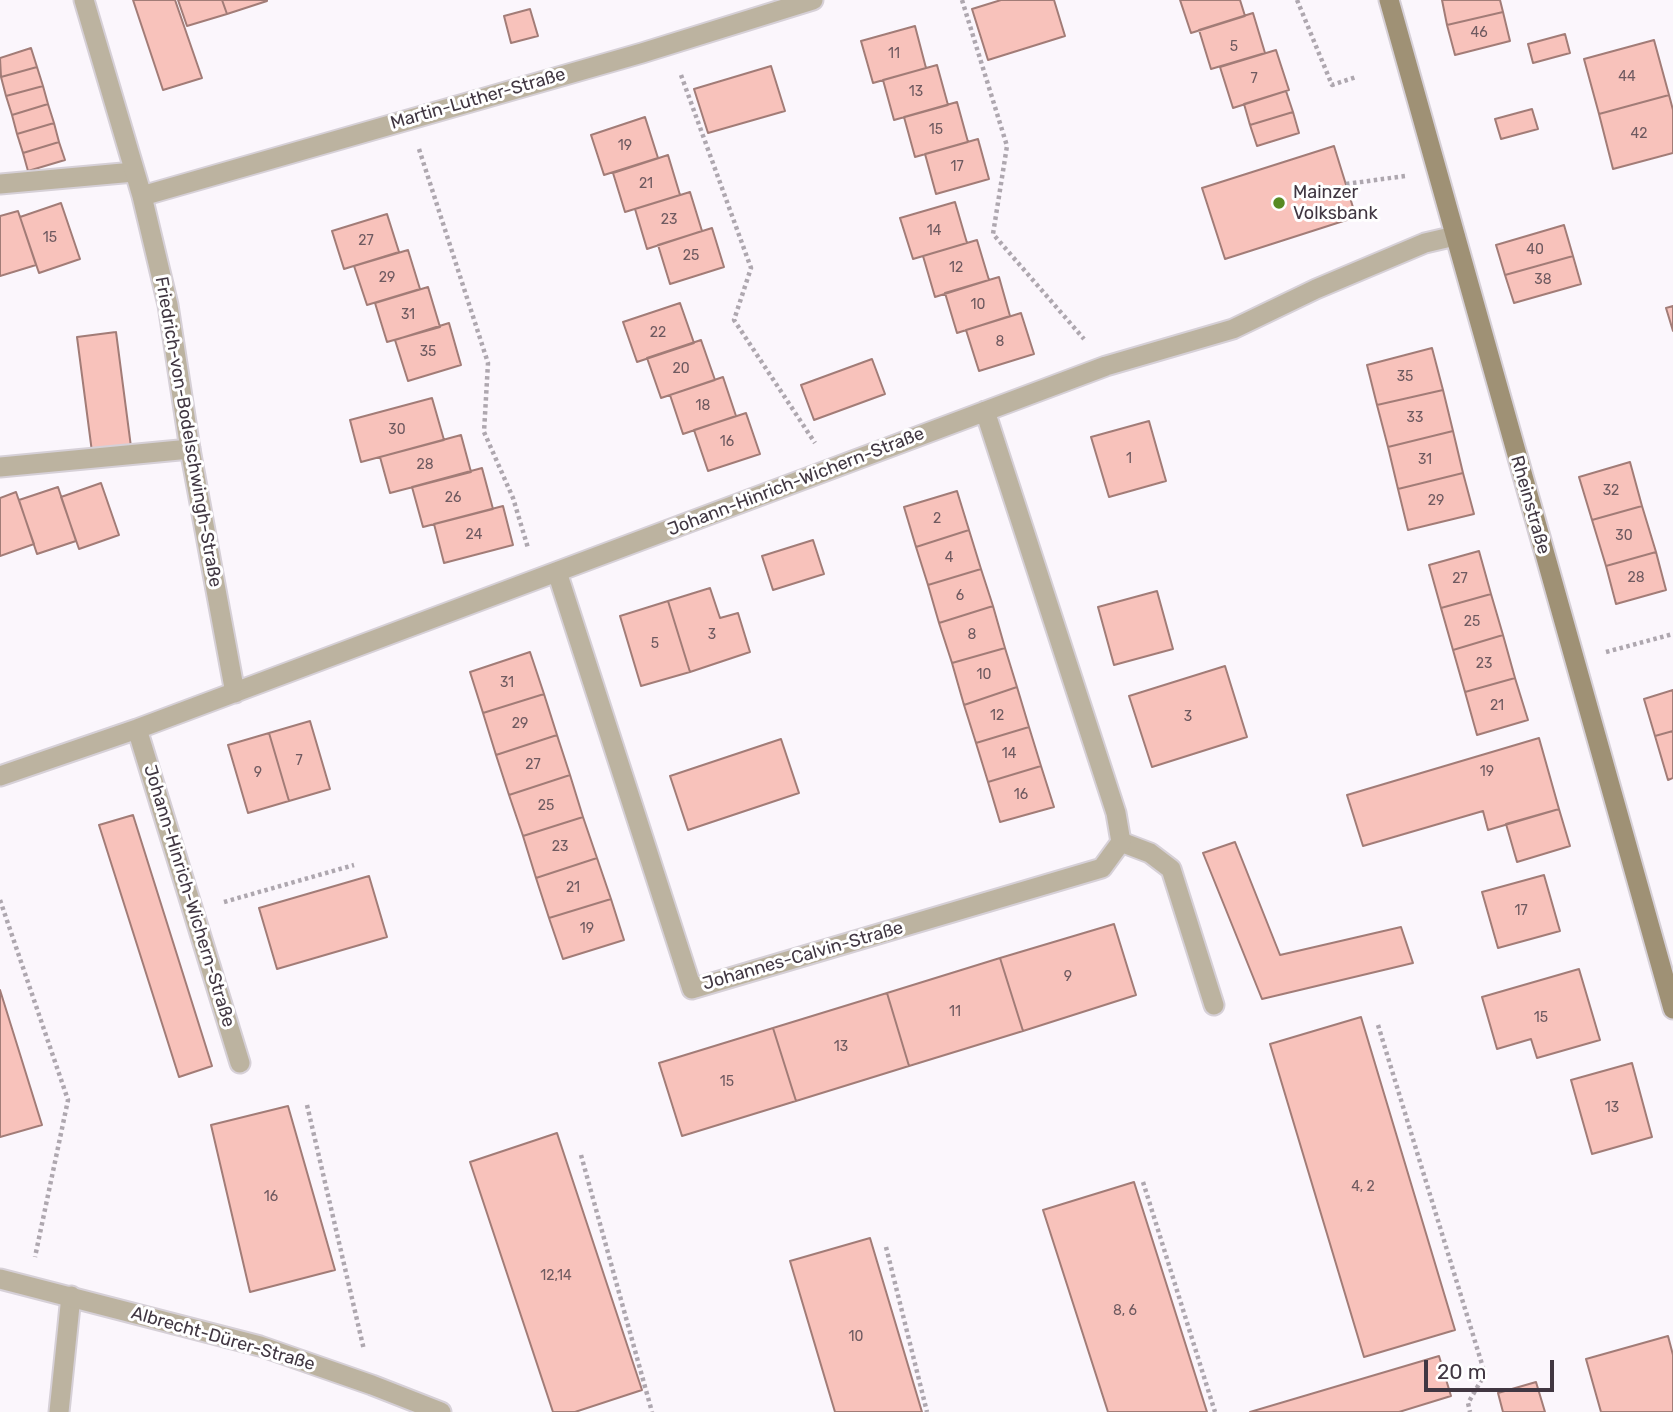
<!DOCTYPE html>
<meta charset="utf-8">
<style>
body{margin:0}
#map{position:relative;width:1673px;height:1412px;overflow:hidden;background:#fbf6fc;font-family:Rubik,sans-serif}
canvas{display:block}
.scale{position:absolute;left:1424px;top:1360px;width:130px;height:32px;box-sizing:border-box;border:4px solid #413742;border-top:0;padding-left:9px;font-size:21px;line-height:24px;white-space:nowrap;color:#413742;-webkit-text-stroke:5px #fff;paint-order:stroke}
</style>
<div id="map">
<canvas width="1673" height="1412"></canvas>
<div class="scale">20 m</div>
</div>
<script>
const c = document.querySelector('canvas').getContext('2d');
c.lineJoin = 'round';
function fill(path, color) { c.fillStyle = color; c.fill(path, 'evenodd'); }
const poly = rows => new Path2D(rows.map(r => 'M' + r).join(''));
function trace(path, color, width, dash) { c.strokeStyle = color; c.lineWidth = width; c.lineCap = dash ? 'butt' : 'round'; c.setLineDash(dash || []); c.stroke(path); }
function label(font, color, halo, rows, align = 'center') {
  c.font = font + ' Rubik,sans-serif'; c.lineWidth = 6; c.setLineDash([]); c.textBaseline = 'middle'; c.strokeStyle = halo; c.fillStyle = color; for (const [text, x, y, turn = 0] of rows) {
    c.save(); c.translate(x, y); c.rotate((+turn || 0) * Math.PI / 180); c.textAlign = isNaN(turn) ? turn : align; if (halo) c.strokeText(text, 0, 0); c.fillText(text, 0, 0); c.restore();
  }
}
const building = poly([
 [133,0,175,0,202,78,163,90,133,0],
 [178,0,222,0,227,14,187,26,178,0],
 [222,0,267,0,267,1,227,14,222,0],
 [1001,0,1054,0,1065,36,988,60,972,9,1001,0],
 [1180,0,1240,0,1245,16,1191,33,1180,0],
 [1442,0,1500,0,1503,12,1447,25,1442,0],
 [530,9,538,36,511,43,504,16,530,9],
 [1503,12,1510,41,1455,55,1447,25,1503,12],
 [1253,13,1265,53,1211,69,1199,30,1253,13],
 [915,26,926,68,873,83,861,41,915,26],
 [1565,34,1570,53,1533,63,1528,44,1565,34],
 [1654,40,1669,95,1599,114,1584,59,1654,40],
 [31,48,37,67,1,77,0,58,31,48],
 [1276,50,1289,90,1233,108,1220,67,1276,50],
 [937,65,948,105,894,120,883,80,937,65],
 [771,66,785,111,708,133,694,89,771,66],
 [37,67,43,86,6,96,1,77,37,67],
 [43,86,48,104,12,115,6,96,43,86],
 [1286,91,1293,112,1250,125,1244,104,1286,91],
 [1669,95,1673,110,1673,153,1613,169,1599,114,1669,95],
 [957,102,968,142,915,157,904,117,957,102],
 [48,104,54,123,17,134,12,115,48,104],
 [1532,109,1538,129,1501,139,1495,119,1532,109],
 [1293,112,1299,133,1257,146,1250,125,1293,112],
 [645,117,658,158,604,175,591,135,645,117],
 [54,123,59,142,23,153,17,134,54,123],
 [978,139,989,179,936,194,925,154,978,139],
 [59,142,65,160,28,171,23,153,59,142],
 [1334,146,1356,217,1225,259,1202,188,1334,146],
 [668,155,680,195,625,212,613,173,668,155],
 [690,192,702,231,647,249,635,209,690,192],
 [955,202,967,243,913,259,900,218,955,202],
 [61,203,80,259,39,273,20,217,61,203],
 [18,211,36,265,0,276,0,216,18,211],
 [387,214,399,252,344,269,332,231,387,214],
 [1564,225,1573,256,1505,275,1496,245,1564,225],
 [712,228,724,267,670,284,658,245,712,228],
 [977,240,989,280,935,297,923,256,977,240],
 [408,250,420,289,367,305,354,266,408,250],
 [1573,256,1581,284,1514,303,1505,275,1573,256],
 [999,277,1010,316,957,333,945,293,999,277],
 [428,287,440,327,387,342,375,303,428,287],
 [680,303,694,343,637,362,623,322,680,303],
 [1673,306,1673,331,1666,308,1673,306],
 [1021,313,1034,354,979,371,966,330,1021,313],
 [449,323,461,365,408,381,395,340,449,323],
 [116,332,131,447,92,452,77,337,116,332],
 [701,340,715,380,661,398,647,358,701,340],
 [1432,348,1443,390,1377,405,1367,365,1432,348],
 [872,359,885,394,814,420,801,385,872,359],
 [723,377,736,416,683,434,670,395,723,377],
 [1443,390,1453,431,1388,447,1377,405,1443,390],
 [432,398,444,440,361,462,350,420,432,398],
 [746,413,760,454,708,471,694,430,746,413],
 [1149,421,1166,481,1109,497,1091,437,1149,421],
 [1453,431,1463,473,1398,489,1388,447,1453,431],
 [461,435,471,472,390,493,380,457,461,435],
 [1630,462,1642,506,1592,520,1579,477,1630,462],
 [482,468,493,509,423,527,412,487,482,468],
 [1463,473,1474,514,1408,530,1398,489,1463,473],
 [101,483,119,535,79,549,61,497,101,483],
 [58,487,76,541,37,554,19,500,58,487],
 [957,491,969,530,916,547,904,507,957,491],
 [16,492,34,544,0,556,0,498,16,492],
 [503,506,513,545,444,563,434,524,503,506],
 [1642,506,1656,552,1606,566,1592,520,1642,506],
 [969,530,981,569,928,585,916,547,969,530],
 [813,540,824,574,773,590,762,556,813,540],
 [1479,551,1491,594,1441,608,1429,565,1479,551],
 [1656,552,1666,590,1616,604,1606,566,1656,552],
 [981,569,993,606,939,623,928,585,981,569],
 [710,588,720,618,738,613,750,652,690,672,668,601,710,588],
 [1157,591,1173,649,1114,665,1098,607,1157,591],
 [1491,594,1503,635,1453,650,1441,608,1491,594],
 [668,601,690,672,641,686,620,616,668,601],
 [993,606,1005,648,952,663,939,623,993,606],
 [1503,635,1515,678,1465,692,1453,650,1503,635],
 [1005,648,1017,687,964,705,952,663,1005,648],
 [530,652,544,694,483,713,470,672,530,652],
 [1225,666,1247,737,1152,767,1129,696,1225,666],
 [1515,678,1528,720,1477,735,1465,692,1515,678],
 [1017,687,1029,727,976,743,964,705,1017,687],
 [1673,690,1673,731,1655,736,1644,699,1673,690],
 [544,694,557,735,496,755,483,713,544,694],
 [310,721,330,789,289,801,269,733,310,721],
 [1029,727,1041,766,988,782,976,743,1029,727],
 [1673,731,1673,778,1668,780,1655,736,1673,731],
 [269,733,289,801,248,813,228,745,269,733],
 [557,735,570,775,509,795,496,755,557,735],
 [1539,738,1559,809,1488,830,1483,811,1363,846,1347,795,1539,738],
 [781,739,799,793,688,830,670,776,781,739],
 [1041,766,1054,807,1000,822,988,782,1041,766],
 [570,775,583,817,523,836,509,795,570,775],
 [1559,809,1570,846,1517,862,1506,824,1559,809],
 [133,815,212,1066,179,1077,99,825,133,815],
 [583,817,597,858,536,878,523,836,583,817],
 [1235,842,1280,955,1401,927,1413,963,1262,999,1203,853,1235,842],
 [597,858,611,899,549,918,536,878,597,858],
 [1544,875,1560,931,1498,948,1482,892,1544,875],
 [369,876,387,937,277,969,259,908,369,876],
 [611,899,624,940,563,959,549,918,611,899],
 [1114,924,1136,995,1023,1031,1000,958,1114,924],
 [1000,958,1023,1031,909,1066,887,993,1000,958],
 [1579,969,1600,1040,1537,1058,1531,1039,1497,1049,1482,997,1579,969],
 [0,990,42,1125,0,1137,0,990],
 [887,993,909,1066,796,1101,773,1028,887,993],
 [1361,1017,1455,1330,1364,1357,1270,1044,1361,1017],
 [773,1028,796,1101,682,1136,659,1063,773,1028],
 [1632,1063,1652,1137,1592,1154,1571,1080,1632,1063],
 [288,1106,335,1270,250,1292,211,1125,288,1106],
 [557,1133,642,1390,575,1412,553,1412,470,1162,557,1133],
 [1134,1182,1207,1412,1108,1412,1043,1210,1134,1182],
 [870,1238,922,1412,835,1412,790,1261,870,1238],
 [1668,1336,1673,1355,1673,1412,1601,1412,1586,1359,1668,1336],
 [1439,1356,1451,1396,1399,1412,1250,1412,1439,1356],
 [1536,1382,1545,1412,1503,1412,1498,1393,1536,1382]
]);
fill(building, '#f8c2bb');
trace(building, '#a27c77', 2);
const service = poly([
 [0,184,134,172],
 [0,467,190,449],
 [1121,842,1150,853,1171,869,1214,1005],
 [59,1412,71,1296]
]);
const minor = poly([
 [84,0,142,196,168,305,190,449,235,693],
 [142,196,642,53,813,0],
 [557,572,692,989,1102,868,1121,842,1116,813,985,411],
 [137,729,240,1063],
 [0,776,137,729,1106,366,1233,329,1316,289,1425,243,1455,236],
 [0,1279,260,1346,372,1385,441,1412]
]);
const secondary = poly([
 [1389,0,1673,1009]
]);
trace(service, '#d6d0d7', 23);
trace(minor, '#d6d0d7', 23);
trace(secondary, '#d6d0d7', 23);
trace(poly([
 [962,0,1007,146,993,234,1084,339],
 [1297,0,1332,85,1356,77],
 [681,75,751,268,734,320,815,443],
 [419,149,488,363,484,432,513,498,528,548],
 [1346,184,1405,176],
 [1606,652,1673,634],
 [0,900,68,1100,35,1257],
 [224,902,354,865],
 [1378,1025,1485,1374,1468,1403,1470,1412],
 [307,1105,364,1350],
 [581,1155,652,1412],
 [1143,1182,1215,1412],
 [886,1247,927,1412]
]), '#aea7af', 4.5, [3.5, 3.5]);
trace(service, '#bcb3a0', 19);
trace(minor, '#bcb3a0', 19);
trace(secondary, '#9f9175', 19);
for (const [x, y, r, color] of [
 [1279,203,7,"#578a22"]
]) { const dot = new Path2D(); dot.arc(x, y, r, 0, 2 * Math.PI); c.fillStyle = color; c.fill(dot); trace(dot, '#fff', 2.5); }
label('14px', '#6f5a60', null, [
 ["46",1479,33],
 ["5",1234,47],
 ["11",894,54],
 ["44",1627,77],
 ["7",1254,79],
 ["13",916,92],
 ["15",936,130],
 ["42",1639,134],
 ["19",625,146],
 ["17",957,167],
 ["21",646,184],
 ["23",669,220],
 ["14",934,231],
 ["15",50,238],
 ["27",366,241],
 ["40",1535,250],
 ["25",691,256],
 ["12",956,268],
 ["29",387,278],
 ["38",1543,280],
 ["10",978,305],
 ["31",408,315],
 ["22",658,333],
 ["8",1000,342],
 ["35",428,352],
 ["20",681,369],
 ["35",1405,377],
 ["18",703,406],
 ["33",1415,418],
 ["30",397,430],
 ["16",727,442],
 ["1",1129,459],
 ["31",1425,460],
 ["28",425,465],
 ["32",1611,491],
 ["26",453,498],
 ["29",1436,501],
 ["2",937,519],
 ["24",474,535],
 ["30",1624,536],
 ["4",949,558],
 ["28",1636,578],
 ["27",1460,579],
 ["6",960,596],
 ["25",1472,622],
 ["3",712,635],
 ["8",972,635],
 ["5",655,644],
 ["23",1484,664],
 ["10",984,675],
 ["31",507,683],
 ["21",1497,706],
 ["12",997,716],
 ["3",1188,717],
 ["29",520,724],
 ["14",1009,754],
 ["7",299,761],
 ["27",533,765],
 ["19",1487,772],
 ["9",258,773],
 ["16",1021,795],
 ["25",546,806],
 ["23",560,847],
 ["21",573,888],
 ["17",1521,911],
 ["19",587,929],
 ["9",1068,977],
 ["11",955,1012],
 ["15",1541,1018],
 ["13",841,1047],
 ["15",727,1082],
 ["13",1612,1108],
 ["4, 2",1363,1187],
 ["16",271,1197],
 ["12,14",556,1276],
 ["8, 6",1125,1311],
 ["10",856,1337]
]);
label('18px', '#413742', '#fff', [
 ["Martin-Luther-Straße",478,99,-16],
 ["Friedrich-von-Bodelschwingh-Straße",188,432,80],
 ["Johann-Hinrich-Wichern-Straße",796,482,-21],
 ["Rheinstraße",1530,505,74],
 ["Johann-Hinrich-Wichern-Straße",189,896,73],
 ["Johannes-Calvin-Straße",803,956,-16],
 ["Albrecht-Dürer-Straße",223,1339,16]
]);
label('18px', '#413742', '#fff', [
 ["Mainzer",1293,193],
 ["Volksbank",1293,214]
], 'left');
</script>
